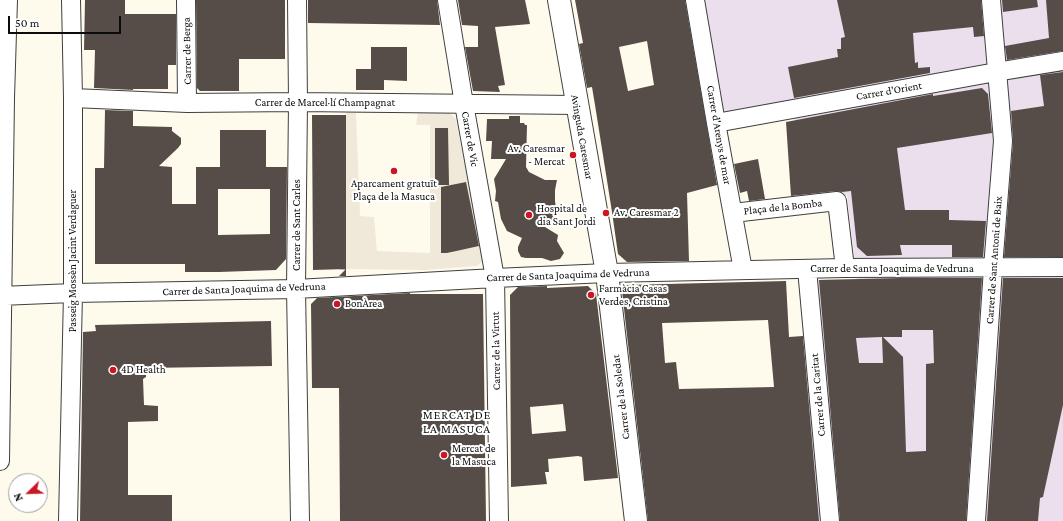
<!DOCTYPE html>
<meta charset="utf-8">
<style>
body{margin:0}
#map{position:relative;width:1063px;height:521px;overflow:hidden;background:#fffbec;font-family:"Crimson Pro",serif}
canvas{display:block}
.north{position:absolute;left:8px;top:473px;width:40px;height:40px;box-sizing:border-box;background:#fff;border:1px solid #9e9e9e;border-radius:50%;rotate:247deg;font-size:11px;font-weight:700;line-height:16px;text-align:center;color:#0c0c0c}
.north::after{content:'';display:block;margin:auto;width:14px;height:18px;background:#cb1624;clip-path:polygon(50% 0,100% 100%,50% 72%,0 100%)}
.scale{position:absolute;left:8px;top:16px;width:113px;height:18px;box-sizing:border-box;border:2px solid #0c0c0c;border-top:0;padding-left:5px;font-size:12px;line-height:14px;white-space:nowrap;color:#0c0c0c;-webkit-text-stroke:3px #fff;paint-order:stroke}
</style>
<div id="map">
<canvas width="1063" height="521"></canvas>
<div class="north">N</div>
<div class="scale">50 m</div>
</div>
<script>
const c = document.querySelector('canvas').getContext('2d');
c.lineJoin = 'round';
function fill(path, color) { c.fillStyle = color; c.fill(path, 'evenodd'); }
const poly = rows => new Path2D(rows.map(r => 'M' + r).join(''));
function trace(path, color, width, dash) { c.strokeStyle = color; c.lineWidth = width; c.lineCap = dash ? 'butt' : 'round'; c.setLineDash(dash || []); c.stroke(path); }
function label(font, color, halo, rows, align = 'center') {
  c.font = font + ' "Crimson Pro",serif'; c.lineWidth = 4; c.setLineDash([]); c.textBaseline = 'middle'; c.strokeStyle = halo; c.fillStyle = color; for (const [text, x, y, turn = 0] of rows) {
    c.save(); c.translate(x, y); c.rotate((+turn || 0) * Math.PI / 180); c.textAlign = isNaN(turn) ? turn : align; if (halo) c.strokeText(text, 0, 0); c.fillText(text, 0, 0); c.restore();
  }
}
fill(poly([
 [704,0,1063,0,1063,521,710,521,699,392,809,386,799,280,857,279,847,195,802,202,794,114,725,124]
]), '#ebdfed');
fill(poly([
 [346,109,448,111,456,119,483,261,477,266,424,270,346,269],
 [356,113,418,113,416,125,430,125,430,253,377,251,374,217,360,216],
 [435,128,448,128,448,185,435,185],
 [465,182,479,246,470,248,456,184],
 [441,201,451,201,451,253,441,253]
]), '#f0e9da');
fill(poly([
 [85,0,125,0,125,14,176,14,176,65,168,65,168,89,133,89,133,90,94,88,95,50,84,50],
 [196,0,285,0,285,59,239,59,239,91,200,91,197,88],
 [308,0,437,0,440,25,308,23],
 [458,0,525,0,530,24,495,27,505,85,498,86,500,92,473,91,465,47,478,47,478,26,462,25],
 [575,0,685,0,717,185,687,193,689,261,627,262,618,254,612,212,595,105,592,87,587,88,579,44,583,43],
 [647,41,654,85,628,91,619,47],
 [837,0,981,0,984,36,974,37,973,27,913,33,915,63,918,62,918,68,930,67,930,73,794,98,788,67,838,57,837,49,841,49,841,38,845,37],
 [1002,0,1037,0,1038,7,1003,12],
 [1046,0,1063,0,1063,51,1007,60,1005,46,1049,38],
 [371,47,407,47,407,81,384,80,384,90,356,90,356,69,371,69],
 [1063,72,1063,257,1004,257,1013,142,1011,111,1044,106,1040,75],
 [982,88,988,94,992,133,897,148,905,210,949,210,949,220,986,221,983,257,952,257,952,245,900,245,902,255,867,256,857,247,851,191,842,192,836,191,791,196,786,122,933,94,933,96],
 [105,110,133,111,133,126,172,127,172,131,181,138,181,144,178,148,159,166,172,167,172,204,196,204,196,167,220,167,220,130,266,130,266,167,287,167,286,259,276,270,219,272,185,272,185,264,95,264,95,168,104,168],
 [218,189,270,189,270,234,218,235],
 [312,115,346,115,346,276,339,276,346,269,313,270],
 [509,116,520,116,520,123,524,123,525,125,527,125,526,167,529,172,545,180,557,180,555,190,555,201,556,208,559,212,545,227,558,235,557,241,564,253,560,259,551,261,542,258,526,258,521,257,518,251,518,247,522,238,507,231,501,219,498,202,495,201,496,191,494,179,506,159,491,159,492,141,486,141,487,119,509,119],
 [435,128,448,128,449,185,435,185],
 [758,159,765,199,749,201,747,191,740,193,734,164],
 [466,182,479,246,447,253,441,253,441,187],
 [900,278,982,278,966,521,840,521,819,280],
 [902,330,933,330,934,363,926,364,926,451,906,452,903,357,883,337,902,337],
 [882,337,883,363,859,363,856,338],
 [1003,278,1063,278,1063,405,1043,497,1040,498,1038,521,987,521],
 [786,281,789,337,803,336,819,521,648,521,622,291,627,285],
 [768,320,774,387,679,389,676,362,665,363,662,323],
 [547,286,547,288,588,286,596,294,618,478,584,481,582,457,578,456,548,459,549,472,545,472,547,484,511,487,510,295,518,287],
 [563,404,566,431,532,434,530,407],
 [410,293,410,294,483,294,486,521,340,521,339,388,312,388,311,304,317,298],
 [271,321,272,366,146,368,146,377,143,379,144,405,158,406,158,421,128,422,128,495,172,495,172,521,80,521,83,332,96,331,95,325]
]), '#564d48');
const minor = poly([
 [186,0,187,103],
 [297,0,298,102,296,289,300,521],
 [447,0,464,104,495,278,499,521],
 [695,0,716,123,743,270],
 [73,98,187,103,298,102,577,105],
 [716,123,996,72,1063,61],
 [733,213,837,201,845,268],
 [807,269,830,521],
 [0,296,73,293,296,289,495,278,607,273,845,268,1063,267],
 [0,461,5,98,8,0],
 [68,521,73,293,73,98,71,0],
 [976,521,993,268,1003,141,991,0]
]);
const tertiary = poly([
 [559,0,607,273,636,521]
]);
trace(minor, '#3f3f3f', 20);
trace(tertiary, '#3f3f3f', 24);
trace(minor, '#fff', 18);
trace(tertiary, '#fff', 22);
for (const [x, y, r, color] of [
 [573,155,4,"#cb1624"],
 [394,171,4,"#cb1624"],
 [606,213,4,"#cb1624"],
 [529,215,4,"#cb1624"],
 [591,295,4,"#cb1624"],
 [337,304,4,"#cb1624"],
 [113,370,4,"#cb1624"],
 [444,455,4,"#cb1624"]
]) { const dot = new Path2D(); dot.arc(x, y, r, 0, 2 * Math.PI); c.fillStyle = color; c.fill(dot); trace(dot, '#fff', 1.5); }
label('11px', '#0c0c0c', '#fff', [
 ["Carrer de Berga",187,51,-91],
 ["Carrer d'Orient",889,91,-10],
 ["Carrer de Marcel·lí Champagnat",325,103],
 ["Carrer d'Arenys de mar",719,135,80],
 ["Avinguda Caresmar",582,137,80],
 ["Carrer de Vic",470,139,80],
 ["Plaça de la Bomba",783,207,-6],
 ["Carrer de Sant Carles",297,225,-90],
 ["Carrer de Sant Antoni de Baix",994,260,-86],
 ["Passeig Mossèn Jacint Verdaguer",73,261,-90],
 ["Carrer de Santa Joaquima de Vedruna",892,269],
 ["Carrer de Santa Joaquima de Vedruna",568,275,-2],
 ["Carrer de Santa Joaquima de Vedruna",244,289,-2],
 ["Carrer de la Virtut",496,351,-91],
 ["Carrer de la Caritat",818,395,-95],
 ["Carrer de la Soledat",621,397,-97]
]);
label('11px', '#0c0c0c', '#fff', [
 ["Av. Caresmar",565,149,"right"],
 ["- Mercat",565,162,"right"],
 ["Aparcament gratuït",394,184,"center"],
 ["Plaça de la Masuca",394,197,"center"],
 ["Hospital de",537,209],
 ["dia Sant Jordi",537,222],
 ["Av. Caresmar 2",614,213],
 ["Farmàcia Casas",599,289],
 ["Verdes, Cristina",599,302],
 ["BonÀrea",345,304],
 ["4D Health",121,370],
 ["Mercat de",452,449],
 ["la Masuca",452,462]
], 'left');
c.letterSpacing = '1px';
label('12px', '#0c0c0c', '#fff', [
 ["MERCAT DE",457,415],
 ["LA MASUCA",457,429]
]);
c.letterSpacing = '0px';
</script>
